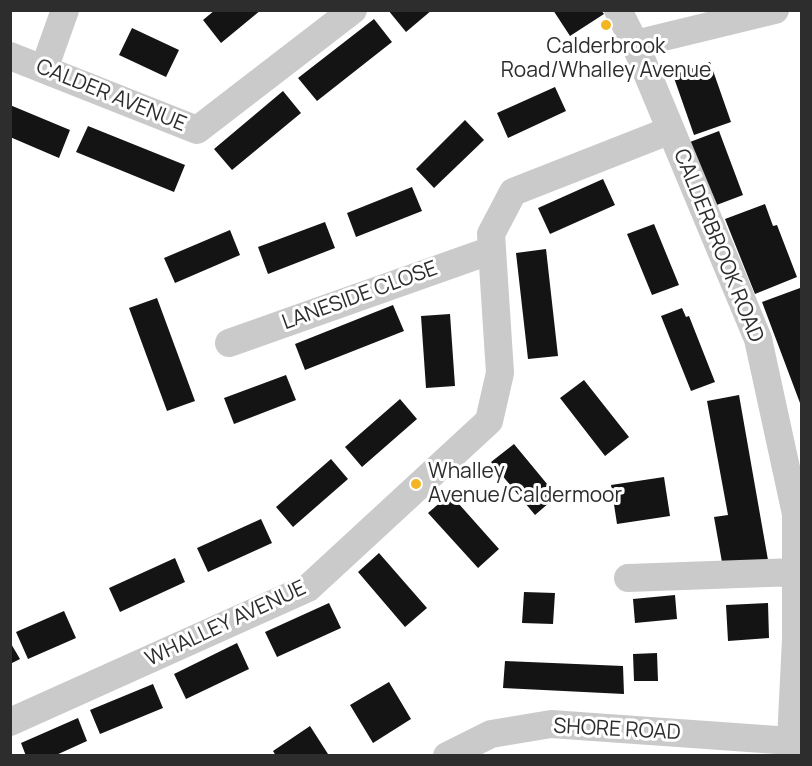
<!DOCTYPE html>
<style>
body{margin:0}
#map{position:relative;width:812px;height:766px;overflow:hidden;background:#fff;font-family:Manrope,sans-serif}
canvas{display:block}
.frame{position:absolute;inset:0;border:12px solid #2d2d2d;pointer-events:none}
</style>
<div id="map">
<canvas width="812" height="766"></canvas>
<div class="frame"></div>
</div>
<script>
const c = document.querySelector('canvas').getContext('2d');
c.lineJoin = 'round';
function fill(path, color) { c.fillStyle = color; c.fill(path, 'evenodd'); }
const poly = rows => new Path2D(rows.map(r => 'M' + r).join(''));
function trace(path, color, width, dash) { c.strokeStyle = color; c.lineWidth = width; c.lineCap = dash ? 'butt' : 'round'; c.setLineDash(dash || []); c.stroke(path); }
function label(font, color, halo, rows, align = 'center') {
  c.font = font + ' Manrope,sans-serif'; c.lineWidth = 6; c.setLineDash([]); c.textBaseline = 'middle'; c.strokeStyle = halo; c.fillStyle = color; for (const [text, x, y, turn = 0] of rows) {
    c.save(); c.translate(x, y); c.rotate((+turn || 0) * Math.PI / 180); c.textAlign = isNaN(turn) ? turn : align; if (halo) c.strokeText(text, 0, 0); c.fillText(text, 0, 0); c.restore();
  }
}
fill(poly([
 [215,10,261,10,221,43,203,20],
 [388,10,432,10,406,32],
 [553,10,601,10,604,14,570,36],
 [374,19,392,42,317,101,298,78],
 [132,28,179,50,166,77,119,55],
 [710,62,731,122,694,135,673,75],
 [555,87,566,111,508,138,497,113],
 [283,91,301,113,232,170,214,149],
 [10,105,70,130,59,158,10,137],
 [465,120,484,140,434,188,416,169],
 [88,126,185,165,174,192,76,152],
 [719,131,743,195,714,206,690,142],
 [603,179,615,205,550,234,538,208],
 [412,187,422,211,356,237,347,213],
 [765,204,773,226,777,225,797,277,755,294,725,219],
 [325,222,335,248,268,274,258,247],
 [654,224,679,285,652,295,627,234],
 [230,230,240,255,175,283,164,258],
 [546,249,558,356,528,359,516,253],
 [800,288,802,293,802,403,800,403,762,302],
 [157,298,195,401,167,411,129,308],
 [393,305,404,331,305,370,295,344],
 [682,308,686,317,689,316,715,382,691,391,661,316],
 [450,314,455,386,426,388,421,316],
 [286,375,296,400,234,424,224,398],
 [584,380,629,437,605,456,560,398],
 [739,395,768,560,723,568,714,517,728,515,707,401],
 [400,399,417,419,362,467,345,447],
 [514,444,557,496,535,515,491,462],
 [331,459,348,479,293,527,276,507],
 [664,477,670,516,617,524,611,485],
 [450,494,499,549,478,568,428,513],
 [261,519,272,543,208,572,197,548],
 [379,553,427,608,405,627,358,572],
 [175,558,185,582,120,612,109,588],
 [524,592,555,593,553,624,522,623],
 [675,595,677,619,635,623,633,599],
 [329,603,341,628,277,657,265,632],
 [768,603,769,638,728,641,726,605],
 [64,611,76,638,28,659,16,632],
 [10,642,20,659,10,664],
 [237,643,249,669,186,699,174,674],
 [657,653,658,681,634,681,633,654],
 [505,661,623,666,624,694,503,688],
 [389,682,411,719,373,743,350,705],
 [153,684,163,708,100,734,90,710],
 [78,718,87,741,54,756,26,756,21,743],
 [310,726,328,754,326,756,276,756,273,751]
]), '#141414');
trace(poly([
 [618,10,635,44,758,339,796,514,796,639,791,741,793,756],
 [635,44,775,10],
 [10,56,197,130,353,10],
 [44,69,65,10],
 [229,343,492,250],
 [628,578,796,572],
 [10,722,308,588,489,421,500,373,491,234,513,192,671,130],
 [447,756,491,734,551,724,791,741,802,744]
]), '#cacaca', 28);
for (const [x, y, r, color] of [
 [606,25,6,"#f3b521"],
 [416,484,6,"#f3b521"]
]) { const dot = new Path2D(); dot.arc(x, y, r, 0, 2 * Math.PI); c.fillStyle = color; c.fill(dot); trace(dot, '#fff', 2); }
label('21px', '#2d2d2d', '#fff', [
 ["Calderbrook",606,47],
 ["Road/Whalley Avenue",606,71],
 ["Whalley",428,472,"left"],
 ["Avenue/Caldermoor",428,496,"left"]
]);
label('21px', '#2d2d2d', '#fff', [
 ["CALDER AVENUE",111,96,22],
 ["CALDERBROOK ROAD",718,246,68],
 ["LANESIDE CLOSE",360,296,-20],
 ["WHALLEY AVENUE",226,624,-25],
 ["SHORE ROAD",617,730,3]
]);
</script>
